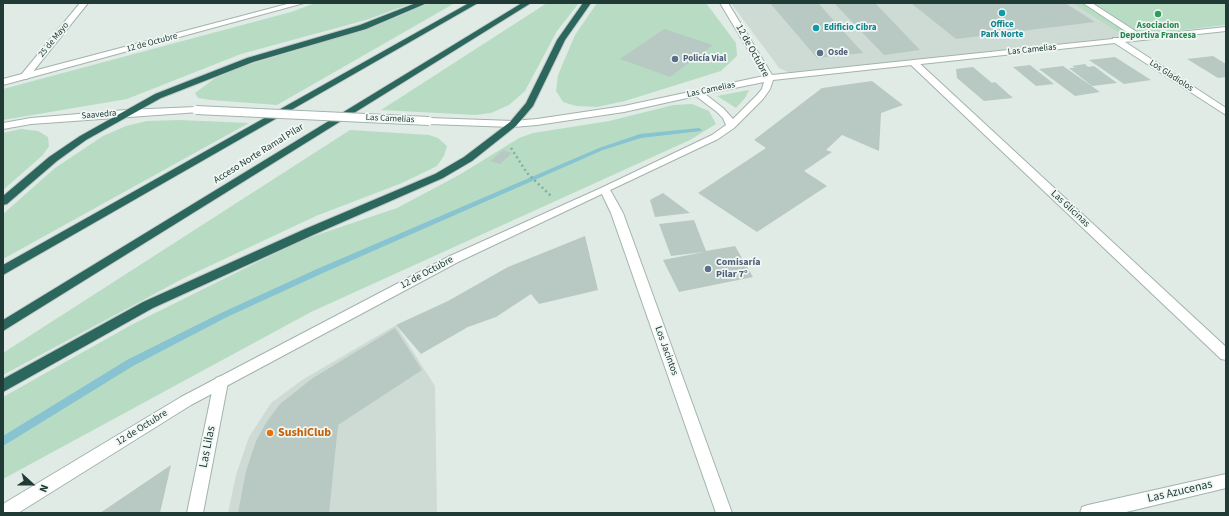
<!DOCTYPE html>
<meta charset="utf-8">
<style>
body{margin:0}
#map{position:relative;width:1229px;height:516px;overflow:hidden;background:#e0ebe6;font-family:"Source Sans 3",sans-serif}
canvas{display:block}
.frame{position:absolute;inset:0;border:4px solid #203b35;pointer-events:none}
.north{position:absolute;left:12px;top:464px;width:40px;height:40px;-webkit-text-stroke:3px #f0f7f4;paint-order:stroke;rotate:111deg;font-size:11px;font-weight:700;line-height:16px;text-align:center;color:#203b35}
.north::after{content:'';display:block;margin:auto;width:14px;height:18px;background:#203b35;clip-path:polygon(50% 0,100% 100%,50% 72%,0 100%)}
</style>
<div id="map">
<canvas width="1229" height="516"></canvas>
<div class="frame"></div>
<div class="north">N</div>
</div>
<script>
const c = document.querySelector('canvas').getContext('2d');
c.lineJoin = 'round';
function fill(path, color) { c.fillStyle = color; c.fill(path, 'evenodd'); }
const poly = rows => new Path2D(rows.map(r => 'M' + r).join(''));
function trace(path, color, width, dash) { c.strokeStyle = color; c.lineWidth = width; c.lineCap = dash ? 'butt' : 'round'; c.setLineDash(dash || []); c.stroke(path); }
function label(font, color, halo, rows, align = 'center') {
  c.font = font + ' "Source Sans 3",sans-serif'; c.lineWidth = 3.5; c.setLineDash([]); c.textBaseline = 'middle'; c.strokeStyle = halo; c.fillStyle = color; for (const [text, x, y, turn = 0] of rows) {
    c.save(); c.translate(x, y); c.rotate((+turn || 0) * Math.PI / 180); c.textAlign = isNaN(turn) ? turn : align; if (halo) c.strokeText(text, 0, 0); c.fillText(text, 0, 0); c.restore();
  }
}
fill(poly([
 [731,3,1072,3,1125,37,790,73,779,68],
 [396,325,435,386,437,513,228,513,236,475,249,437,271,403,302,380]
]), '#cedbd5');
fill(poly([
 [315,3,412,3,366,20,241,54,127,99,3,120,3,89,291,12],
 [430,3,455,3,277,105,211,100,198,98,195,93,215,78,241,67,373,27],
 [547,3,579,3,557,31,525,91,509,105,491,113,475,115,381,110],
 [597,3,706,3,736,43,737,56,721,71,625,101,597,107,576,106,563,102,556,91,558,75,575,35],
 [1072,3,1226,3,1226,25,1125,37],
 [749,90,745,98,736,108,717,96],
 [692,104,709,111,716,124,690,140,311,312,3,479,3,397,133,324,302,240,397,208,459,175,519,138,533,133,609,121,673,105],
 [179,120,249,123,3,259,3,214,55,168,103,136,126,126,147,121],
 [21,129,38,131,48,137,49,146,43,155,3,190,3,133],
 [350,130,429,135,438,138,447,146,444,156,437,166,402,183,316,216,186,277,3,375,3,353]
]), '#b8dcc3');
fill(poly([
 [699,128,702,130,701,131,641,138,603,150,323,273,227,317,133,366,3,446,3,436,127,360,221,313,317,269,599,148,640,134,699,128]
]), '#87c3d0');
fill(poly([
 [770,3,818,3,863,53,817,58],
 [834,3,875,3,920,50,884,55],
 [911,3,1065,3,1095,22,956,39],
 [664,29,713,45,670,77,620,59],
 [1213,56,1226,64,1226,77,1218,78,1187,59],
 [1115,57,1151,80,1124,84,1089,60],
 [1085,64,1088,67,1094,66,1117,83,1092,86,1069,68,1075,68,1072,66],
 [1030,65,1054,84,1036,86,1013,67],
 [1063,66,1100,92,1075,96,1039,69],
 [973,67,992,83,995,82,1013,98,984,101,957,78,956,69],
 [872,81,903,105,881,113,879,151,842,135,826,150,832,152,804,171,827,186,757,232,698,193,766,148,754,140,822,88],
 [503,150,512,153,500,164,490,161],
 [663,193,690,213,655,217,650,200],
 [694,220,706,251,735,246,753,277,679,292,663,260,704,252,671,256,659,224],
 [585,236,598,290,539,304,531,294,496,317,468,327,421,354,396,325,448,301,508,267],
 [395,328,422,370,338,425,329,513,238,513,246,471,256,441,266,423,280,404,313,378],
 [171,465,160,513,100,513]
]), '#b8c8c2');
const service = poly([
 [1083,3,1092,3,1146,38,1139,40,1083,3]
]);
const minor = poly([
 [80,3,88,3,27,79,21,79,21,75,80,3],
 [1113,38,1119,38,1226,108,1226,115,1113,42,1113,38],
 [914,60,917,61,1226,347,1226,360,1221,359,911,65,911,61,914,60],
 [605,187,609,188,623,213,732,513,716,513,611,213,600,190,605,187],
 [221,376,226,378,228,382,203,513,187,513,214,382,216,378,221,376],
 [1226,474,1226,488,1122,513,1080,513,1082,507,1088,505,1226,474]
]);
const tertiary = poly([
 [291,3,304,3,3,85,3,79,291,3],
 [720,3,728,3,772,75,1226,27,1226,31,773,80,770,89,763,99,734,128,718,139,458,262,191,405,18,513,3,513,3,504,181,397,450,256,601,188,712,135,726,125,723,118,717,112,696,96,624,112,537,125,513,127,429,124,424,121,429,118,513,121,537,119,624,106,764,76,720,3],
 [764,82,762,89,757,95,733,119,723,108,705,94,764,82],
 [196,107,199,108,199,112,31,124,3,129,3,123,31,118,126,110,196,107]
]);
const motorway = poly([
 [416,3,427,3,366,29,253,62,161,98,86,140,57,161,7,204,3,205,3,196,49,157,80,136,155,94,247,58,360,25,416,3],
 [469,3,478,3,3,275,3,265,469,3],
 [522,3,531,3,3,331,3,320,522,3],
 [583,3,591,3,565,40,533,106,516,126,472,161,443,178,313,235,153,308,3,392,3,379,143,302,305,229,435,174,464,157,510,122,526,103,557,40,583,3]
]);
trace(service, '#a3b3ad', 2);
trace(minor, '#a3b3ad', 2);
trace(tertiary, '#a3b3ad', 2);
trace(motorway, '#c1c8c6', 2);
trace(poly([
 [511,148,527,173,551,196]
]), '#80aea1', 2.5, [2, 3]);
fill(service, '#fff');
fill(minor, '#fff');
fill(tertiary, '#fff');
fill(motorway, '#2c675d');
const tertiaryBridge = poly([
 [196,110,429,121]
]);
trace(tertiaryBridge, '#a3b3ad', 10, []);
trace(tertiaryBridge, '#fff', 8);
for (const [x, y, r, color] of [
 [1002,13,4,"#0f9aa8"],
 [1158,14,4,"#2e9e5b"],
 [816,28,4,"#0f9aa8"],
 [820,53,4,"#5c6f8a"],
 [675,59,4,"#5c6f8a"],
 [708,269,4,"#5c6f8a"],
 [270,433,4,"#e8710a"]
]) { const dot = new Path2D(); dot.arc(x, y, r, 0, 2 * Math.PI); c.fillStyle = color; c.fill(dot); trace(dot, '#f0f7f4', 1.5); }
label('bold 9px', '#0d838f', '#f0f7f4', [
 ["Office",1002,25],
 ["Park Norte",1002,35],
 ["Edificio Cibra",824,28,"left"]
]);
label('bold 9px', '#27864d', '#f0f7f4', [
 ["Asociacion",1158,26],
 ["Deportiva Francesa",1158,36]
]);
label('9px', '#203b35', '#f0f7f4', [
 ["25 de Mayo",54,40,-51],
 ["12 de Octubre",152,43,-15],
 ["Las Camelias",1032,50,-6],
 ["Los Gladiolos",1171,76,33],
 ["Las Camelias",711,90,-12],
 ["Saavedra",99,115,-5],
 ["Las Camelias",390,119,3]
]);
label('bold 9px', '#4e5e75', '#f0f7f4', [
 ["Osde",828,53],
 ["Policía Vial",683,59]
], 'left');
label('10px', '#203b35', '#f0f7f4', [
 ["12 de Octubre",752,51,61],
 ["Acceso Norte Ramal Pilar",259,154,-32],
 ["Las Glicinas",1070,209,43],
 ["12 de Octubre",427,273,-28],
 ["Los Jacintos",666,351,70],
 ["12 de Octubre",142,428,-32]
]);
label('bold 10px', '#4e5e75', '#f0f7f4', [
 ["Comisaría",716,263],
 ["Pilar 7°",716,275]
], 'left');
label('bold 12px', '#c56008', '#f0f7f4', [
 ["SushiClub",278,433]
], 'left');
label('12px', '#203b35', '#f0f7f4', [
 ["Las Lilas",208,447,-79],
 ["Las Azucenas",1180,492,-13]
]);
</script>
